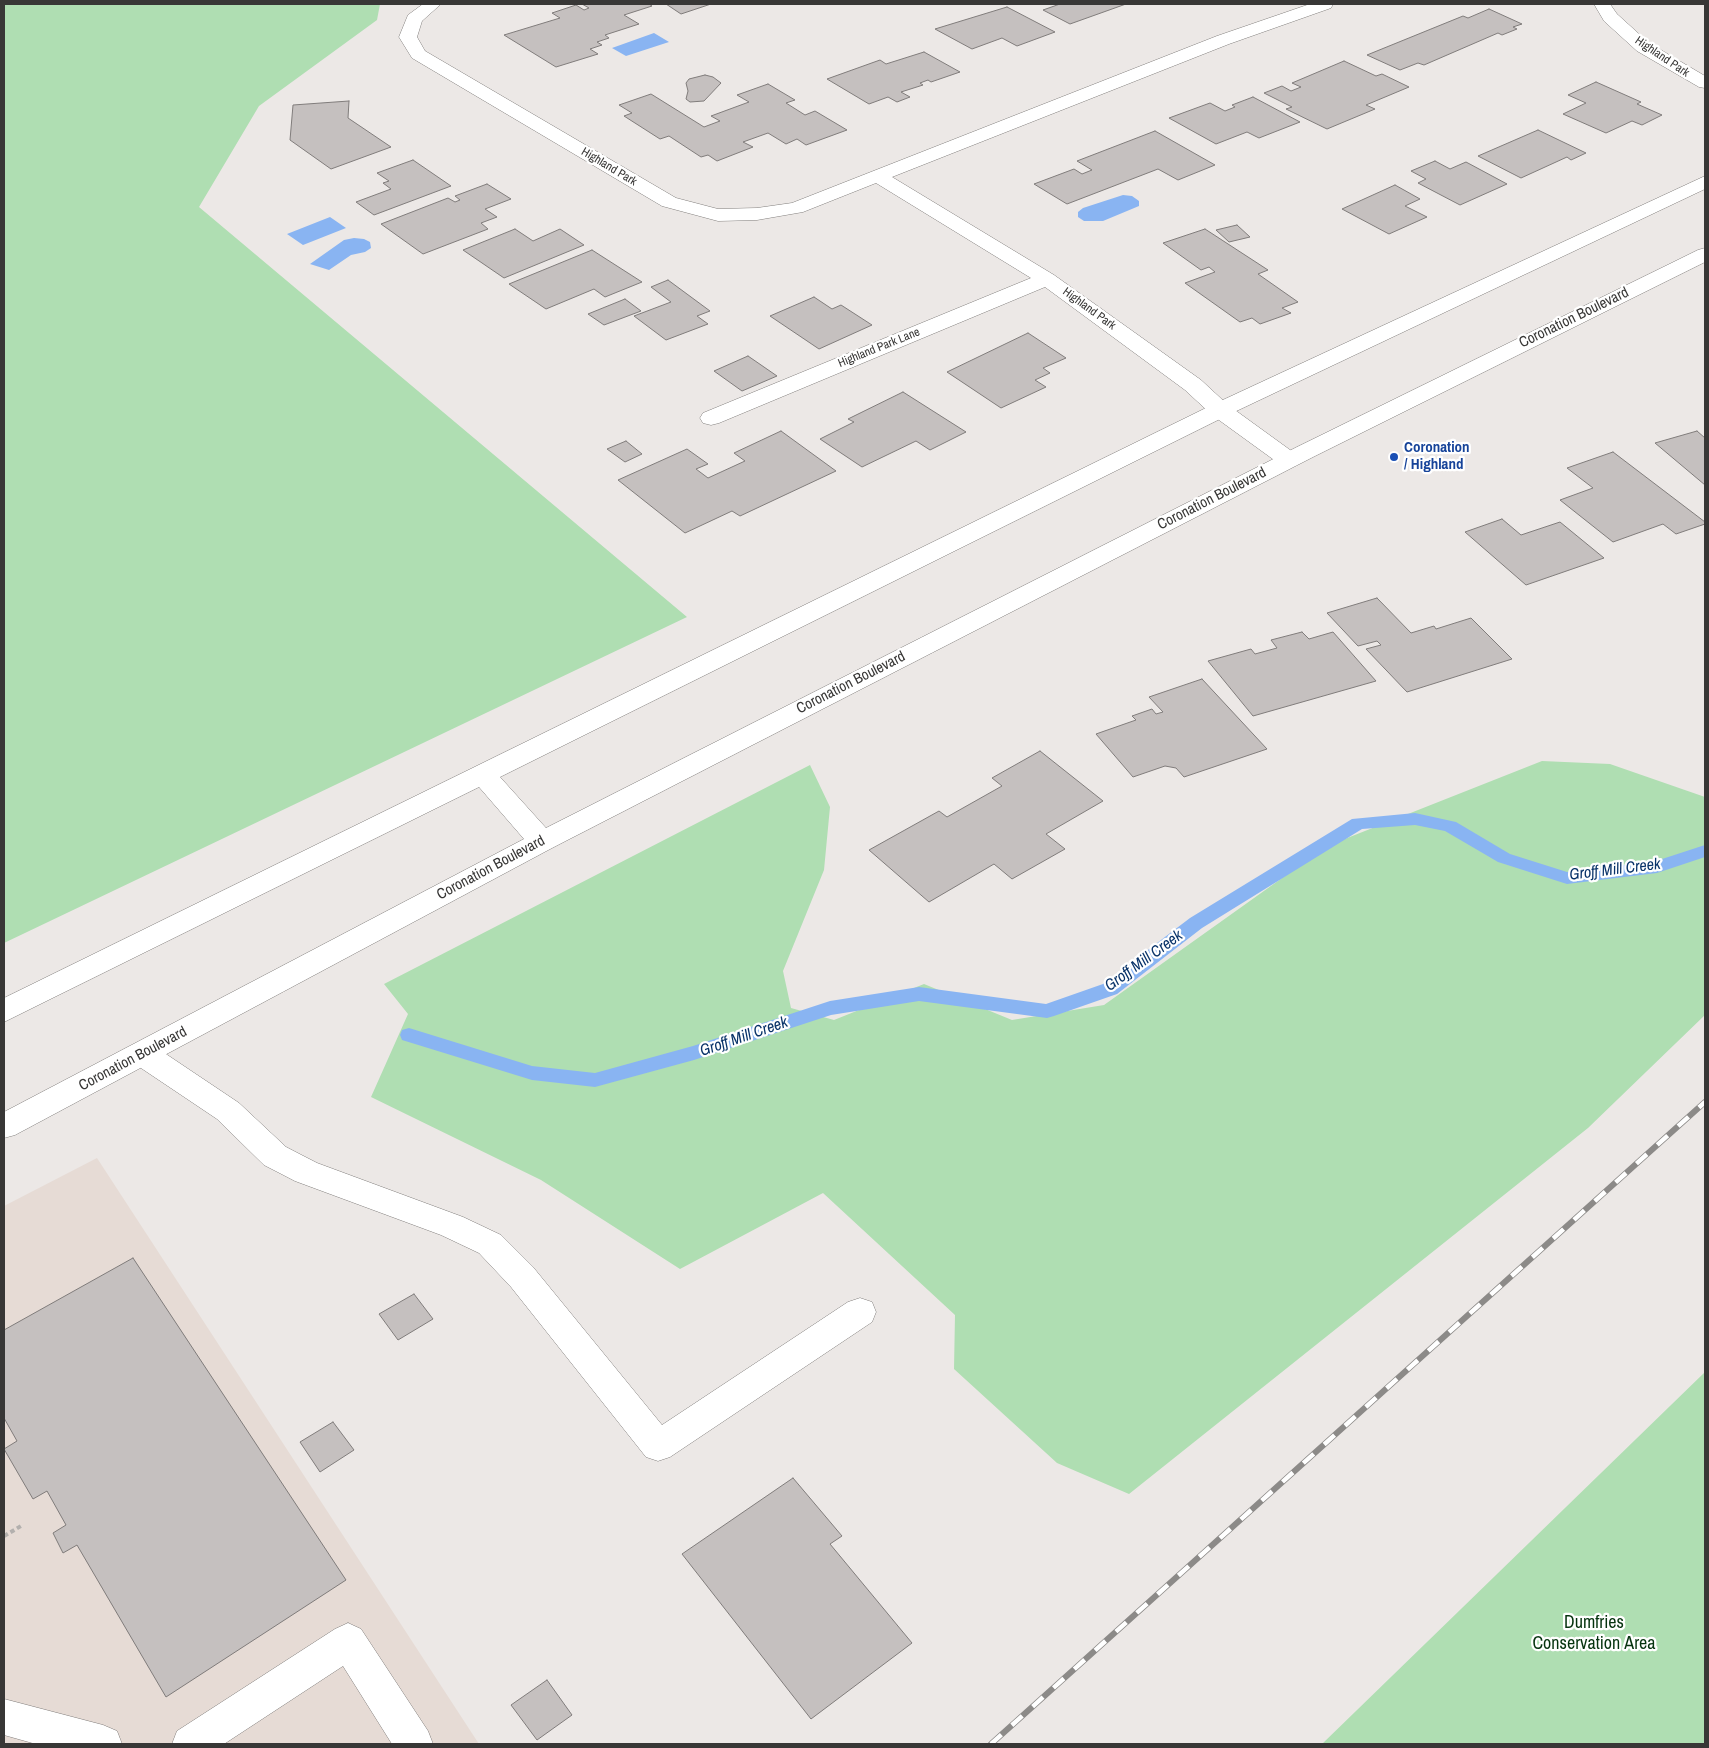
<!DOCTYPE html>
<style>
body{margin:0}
#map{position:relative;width:1709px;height:1748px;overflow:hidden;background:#ece8e6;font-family:"Archivo Narrow",sans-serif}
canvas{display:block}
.frame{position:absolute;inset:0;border:5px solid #383736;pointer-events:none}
</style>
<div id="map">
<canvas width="1709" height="1748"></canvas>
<div class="frame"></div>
</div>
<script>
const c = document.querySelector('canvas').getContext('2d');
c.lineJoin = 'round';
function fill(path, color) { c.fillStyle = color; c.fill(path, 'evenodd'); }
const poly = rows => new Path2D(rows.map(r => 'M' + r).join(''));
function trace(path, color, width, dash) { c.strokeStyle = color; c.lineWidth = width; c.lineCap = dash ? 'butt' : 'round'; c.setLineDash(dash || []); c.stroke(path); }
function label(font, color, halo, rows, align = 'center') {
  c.font = font + ' "Archivo Narrow",sans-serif'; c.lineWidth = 4.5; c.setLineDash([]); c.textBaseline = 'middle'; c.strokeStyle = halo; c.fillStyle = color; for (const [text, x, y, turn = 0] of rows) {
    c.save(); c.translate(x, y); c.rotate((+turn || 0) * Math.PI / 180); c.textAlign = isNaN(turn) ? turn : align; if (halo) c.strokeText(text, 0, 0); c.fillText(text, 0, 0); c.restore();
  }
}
fill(poly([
 [97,1158,479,1744,4,1744,4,1206]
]), '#e6dbd5');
fill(poly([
 [4,4,380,4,377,20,259,106,199,207,687,617,4,943],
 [1542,761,1610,764,1705,797,1705,1015,1588,1128,1129,1494,1057,1463,954,1369,955,1315,823,1193,680,1269,541,1180,371,1097,408,1014,384,984,810,765,830,807,824,870,783,971,791,1008,834,1020,924,984,1012,1020,1104,1005,1327,846],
 [1705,1372,1705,1744,1322,1744]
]), '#afdeb2');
fill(poly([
 [654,33,669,42,626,56,612,48],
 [1123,195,1132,196,1139,201,1139,206,1103,221,1084,221,1078,217,1078,212,1083,208],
 [330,217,346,228,303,245,287,234],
 [354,238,364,239,370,242,371,248,365,252,351,255,329,270,310,264,344,240]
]), '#89b4f2');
fill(poly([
 [1415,813,1456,822,1510,854,1567,872,1656,861,1705,845,1705,857,1657,873,1567,884,1498,862,1445,831,1415,825,1362,829,1202,928,1117,994,1054,1016,1047,1018,919,1001,831,1015,694,1060,595,1087,532,1080,402,1040,400,1035,402,1030,409,1028,532,1066,595,1073,693,1046,830,1001,919,987,1046,1004,1103,984,1190,918,1352,819,1415,813]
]), '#89b4f2');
const building = poly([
 [582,4,649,4,652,6,624,15,639,24,605,35,609,38,597,42,602,45,590,49,598,54,556,67,504,35,560,18,552,13,576,5,584,10,589,8,582,4],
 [666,4,711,4,681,14,666,4],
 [1060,4,1126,4,1070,24,1043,10,1060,4],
 [1007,7,1055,32,1017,46,1002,38,972,49,935,29,1007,7],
 [1489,9,1522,24,1513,27,1517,29,1502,35,1498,33,1424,65,1418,63,1400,70,1367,55,1463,16,1468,18,1489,9],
 [924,52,960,72,931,82,928,80,920,83,923,85,901,92,910,97,897,102,888,97,869,104,827,79,880,60,886,64,924,52],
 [1344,61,1376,76,1382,74,1409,87,1366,105,1375,109,1327,129,1286,109,1292,107,1264,93,1282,86,1291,91,1301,87,1292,83,1344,61],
 [705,75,713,77,721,83,704,101,690,102,686,99,688,91,686,83,689,79,705,75],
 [1596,82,1641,102,1637,104,1662,115,1642,125,1632,121,1606,133,1563,114,1586,103,1568,95,1596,82],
 [768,84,795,100,786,103,805,115,815,111,847,130,806,145,797,139,786,144,768,133,743,142,753,147,717,161,708,155,701,157,669,136,660,139,624,116,632,113,619,105,651,94,704,127,720,121,711,116,749,102,737,95,768,84],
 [1253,97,1300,122,1259,138,1247,132,1216,144,1169,118,1210,103,1225,111,1235,107,1232,105,1253,97],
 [349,101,348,118,391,147,331,169,290,140,293,105,349,101],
 [1538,130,1586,153,1571,160,1567,157,1521,178,1478,156,1538,130],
 [1155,131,1215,165,1178,180,1158,169,1067,204,1034,184,1074,169,1082,174,1092,170,1077,161,1155,131],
 [413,160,451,186,374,215,356,202,391,189,383,183,389,181,377,173,413,160],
 [1435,161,1450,169,1466,162,1507,184,1460,205,1418,183,1426,179,1411,171,1435,161],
 [487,184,511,199,485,209,497,217,481,223,488,229,423,254,381,224,448,198,455,202,460,200,455,196,487,184],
 [1395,185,1420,199,1405,206,1427,217,1389,234,1342,209,1395,185],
 [1237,225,1250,237,1229,242,1216,230,1237,225],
 [515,229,533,241,560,229,584,245,504,278,463,250,515,229],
 [1205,229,1268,270,1258,274,1298,302,1282,308,1291,313,1260,324,1252,318,1240,322,1185,283,1215,272,1209,267,1201,270,1163,243,1205,229],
 [592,250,642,282,605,297,594,289,546,309,509,284,592,250],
 [668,280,710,311,697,316,708,324,666,340,634,316,671,302,651,287,668,280],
 [814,297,832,309,841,305,872,325,819,349,770,316,814,297],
 [625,299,641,311,604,325,588,314,625,299],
 [1028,333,1066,358,1043,368,1050,373,1035,380,1046,387,1001,408,947,372,1028,333],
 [748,356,777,376,742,391,714,371,748,356],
 [903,392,966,432,930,450,916,441,862,467,820,439,854,422,848,419,903,392],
 [781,431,836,471,740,516,732,511,685,533,618,480,687,449,708,464,696,469,708,478,745,461,734,453,781,431],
 [1697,431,1705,438,1705,485,1655,443,1697,431],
 [626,441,642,454,625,462,607,449,626,441],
 [1613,452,1705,522,1705,524,1676,534,1663,524,1613,542,1560,500,1593,488,1567,468,1613,452],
 [1502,519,1521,535,1560,522,1604,558,1526,585,1465,532,1502,519],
 [1377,598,1411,633,1434,626,1436,629,1471,618,1512,659,1407,692,1366,649,1381,645,1377,641,1358,646,1327,613,1377,598],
 [1302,632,1309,639,1333,632,1376,681,1253,716,1208,661,1251,649,1255,654,1277,648,1271,640,1302,632],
 [1202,679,1267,749,1184,777,1176,768,1165,766,1133,777,1096,734,1136,720,1132,716,1152,709,1156,714,1163,712,1149,697,1202,679],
 [1040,751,1103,801,1046,834,1065,849,1012,879,994,864,929,902,869,850,939,811,947,817,1002,786,992,778,1040,751],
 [133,1258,346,1580,166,1697,77,1545,63,1553,53,1533,66,1525,47,1491,33,1499,4,1449,17,1441,4,1418,4,1330,133,1258],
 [414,1294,433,1319,398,1340,379,1314,414,1294],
 [333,1422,354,1450,320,1472,300,1442,333,1422],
 [793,1478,842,1536,830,1544,912,1643,811,1719,682,1554,793,1478],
 [547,1680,572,1715,537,1740,511,1705,547,1680]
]);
fill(building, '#c5c0bf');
trace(building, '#807c7b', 1);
const minor = poly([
 [423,4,441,4,422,21,417,37,425,51,676,198,718,209,757,208,792,203,1217,36,1310,4,1333,4,1331,8,1229,44,892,177,1054,275,1201,380,1228,405,1297,455,1300,460,1297,465,1289,467,1281,465,1212,415,1185,390,1045,287,719,423,711,425,703,423,700,418,703,413,1031,278,876,183,803,212,757,220,718,221,662,206,412,58,399,37,408,15,423,4],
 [1594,4,1610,4,1617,14,1649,43,1705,76,1705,88,1699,87,1637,51,1604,21,1594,4],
 [143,1043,154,1046,239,1103,286,1147,317,1163,463,1217,501,1235,533,1267,662,1425,848,1302,860,1298,872,1302,876,1312,872,1322,670,1457,658,1461,646,1457,511,1287,479,1253,441,1235,295,1181,264,1165,217,1119,132,1062,128,1054,132,1046,143,1043],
 [348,1623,361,1629,428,1731,433,1744,392,1744,343,1666,224,1744,172,1744,177,1731,335,1629,348,1623],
 [4,1699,103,1725,117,1731,122,1744,36,1744,4,1735,4,1699]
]);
const major = poly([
 [1705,176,1705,189,1228,415,500,777,546,828,1297,447,1698,250,1705,248,1705,262,1313,457,552,848,15,1135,4,1138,4,1112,524,839,479,787,4,1022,4,998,1212,405,1705,176]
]);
trace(minor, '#827f7d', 1);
trace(major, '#827f7d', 1);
trace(poly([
 [4,1536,21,1526]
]), '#b3b0ae', 4, [4.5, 3]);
fill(minor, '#fff');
fill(major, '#fff');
const rail = poly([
 [991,1744,1705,1102]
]);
trace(rail, '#8c8a88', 6);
trace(rail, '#fff', 4.5, [14]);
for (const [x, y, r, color] of [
 [1394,457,5,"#1a4fb4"]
]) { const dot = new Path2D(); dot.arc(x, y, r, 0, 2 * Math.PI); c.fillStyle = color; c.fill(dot); trace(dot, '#fff', 2); }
label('12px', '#383736', '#fff', [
 ["Highland Park",1662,57,34],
 ["Highland Park",609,167,31],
 ["Highland Park",1089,309,36],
 ["Highland Park Lane",879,348,-22]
]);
label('15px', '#383736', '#fff', [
 ["Coronation Boulevard",1574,318,-26],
 ["Coronation Boulevard",1212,499,-27],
 ["Coronation Boulevard",851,683,-27],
 ["Coronation Boulevard",491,868,-28],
 ["Coronation Boulevard",133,1059,-28]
]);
label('bold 15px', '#164399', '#fff', [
 ["Coronation",1404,448],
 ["/ Highland",1404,465]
], 'left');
label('italic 16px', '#093369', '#fff', [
 ["Groff Mill Creek",1615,870,-7],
 ["Groff Mill Creek",1144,961,-36],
 ["Groff Mill Creek",744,1037,-19]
]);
label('18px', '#05330e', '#fff', [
 ["Dumfries",1594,1623],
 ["Conservation Area",1594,1644]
]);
</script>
